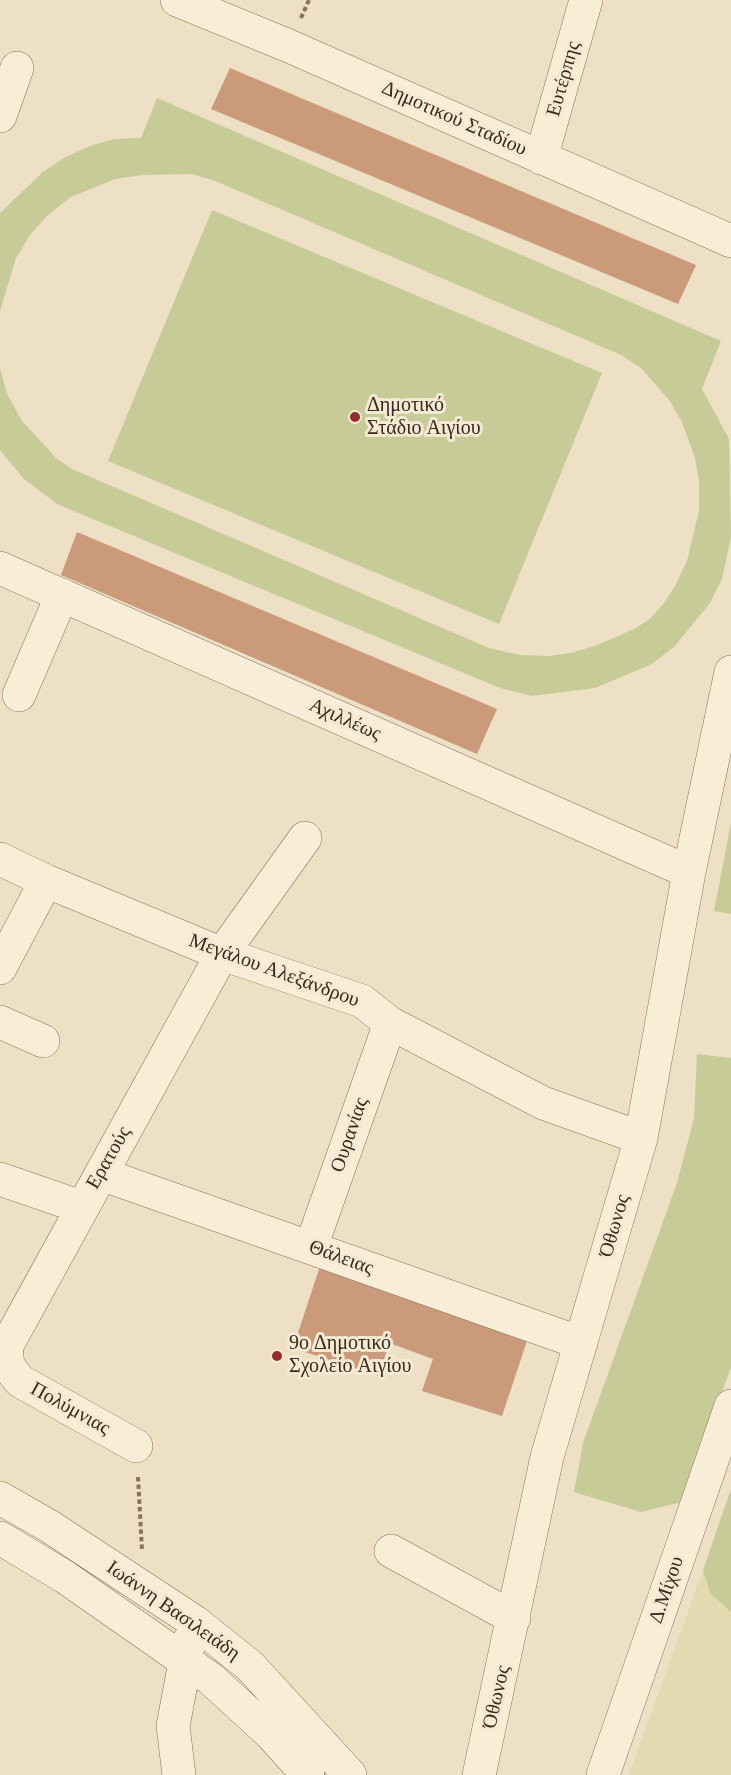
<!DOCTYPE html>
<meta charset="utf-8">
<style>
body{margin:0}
canvas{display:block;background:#ede0c4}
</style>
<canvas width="731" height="1775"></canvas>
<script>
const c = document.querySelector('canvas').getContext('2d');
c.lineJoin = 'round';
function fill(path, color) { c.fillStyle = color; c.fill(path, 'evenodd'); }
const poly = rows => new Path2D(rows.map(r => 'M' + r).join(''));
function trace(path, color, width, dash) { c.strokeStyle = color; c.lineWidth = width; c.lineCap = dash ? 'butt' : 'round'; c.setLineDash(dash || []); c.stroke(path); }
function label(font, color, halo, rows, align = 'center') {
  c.font = font + ' Georgia,serif'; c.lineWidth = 6; c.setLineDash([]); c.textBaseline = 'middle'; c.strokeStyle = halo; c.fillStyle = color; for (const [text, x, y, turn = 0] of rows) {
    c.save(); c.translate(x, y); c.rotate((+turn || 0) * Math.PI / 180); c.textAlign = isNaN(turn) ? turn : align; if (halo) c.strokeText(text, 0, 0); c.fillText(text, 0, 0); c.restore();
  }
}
fill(poly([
 [703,1570,710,1593,731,1612,731,1775,629,1775]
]), '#e2dab1');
fill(poly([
 [157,98,721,341,702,389,729,439,731,537,722,579,710,603,674,647,650,665,595,688,532,696,500,688,57,504,24,479,0,450,0,369,8,396,22,421,56,458,72,469,489,648,520,655,549,656,570,653,595,646,634,629,650,619,664,603,675,586,687,561,699,511,699,480,695,458,682,422,670,401,641,368,621,355,215,181,192,174,142,175,115,179,71,197,48,215,30,235,16,258,0,311,0,213,43,172,64,158,90,146,114,139,141,138],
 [212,210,602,373,499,624,108,461],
 [731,823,731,914,714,911],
 [697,1054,731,1058,731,1367,682,1502,641,1512,574,1492,583,1443,677,1183,694,1118],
 [731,1489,731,1612,710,1593,703,1570]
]), '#c6cb98');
fill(poly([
 [230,68,696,265,678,304,211,109],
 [77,532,497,709,477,754,61,575],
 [321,1263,529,1335,502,1416,422,1391,433,1359,389,1343,379,1376,293,1348]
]), '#ca9a7b');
const minor = poly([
 [177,0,289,46,731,241],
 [0,116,17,68],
 [541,158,586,0],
 [0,568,689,872],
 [19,695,62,595],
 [0,859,46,881,222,954,362,1001,390,1023,543,1103,641,1138],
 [0,968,46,881],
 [0,1022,43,1041],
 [101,1174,581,1343],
 [0,1179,81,1207],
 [311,1247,390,1023],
 [136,1446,20,1381,8,1366,6,1347,222,954,305,838],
 [0,1498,49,1526,195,1622,250,1666,350,1775],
 [0,1538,65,1577,211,1679,271,1734,308,1775],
 [391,1551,514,1618],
 [179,1775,173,1726,189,1641],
 [479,1775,547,1457,641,1138,689,872,731,672],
 [603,1775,731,1406]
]);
trace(minor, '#87725b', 34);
trace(poly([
 [301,18,309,0],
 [138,1477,142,1550]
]), '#87725b', 4, [4.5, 3]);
trace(minor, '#f8edd7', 33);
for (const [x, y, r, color] of [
 [355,417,6,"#942d2f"],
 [277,1356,6,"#942d2f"]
]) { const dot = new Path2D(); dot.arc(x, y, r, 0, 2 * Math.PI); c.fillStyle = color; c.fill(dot); trace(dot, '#f4ead3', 2); }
label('20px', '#372a1e', '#f4ead3', [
 ["Ευτέρπης",564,79,-74],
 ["Δημοτικού Σταδίου",454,119,24],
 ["Αχιλλέως",345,720,24],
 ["Μεγάλου Αλεξάνδρου",274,971,20],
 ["Ουρανίας",350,1135,-71],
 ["Ερατούς",109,1158,-60],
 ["Όθωνος",615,1226,-74],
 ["Θάλειας",341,1258,20],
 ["Πολύμνιας",70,1409,29],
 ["Δ.Μίχου",667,1590,-71],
 ["Ιωάννη Βασιλειάδη",173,1611,35],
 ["Όθωνος",497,1697,-77]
]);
label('20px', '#372a1e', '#f4ead3', [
 ["Δημοτικό",367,406],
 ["Στάδιο Αιγίου",367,429],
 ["9ο Δημοτικό",289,1344],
 ["Σχολείο Αιγίου",289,1367]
], 'left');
</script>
